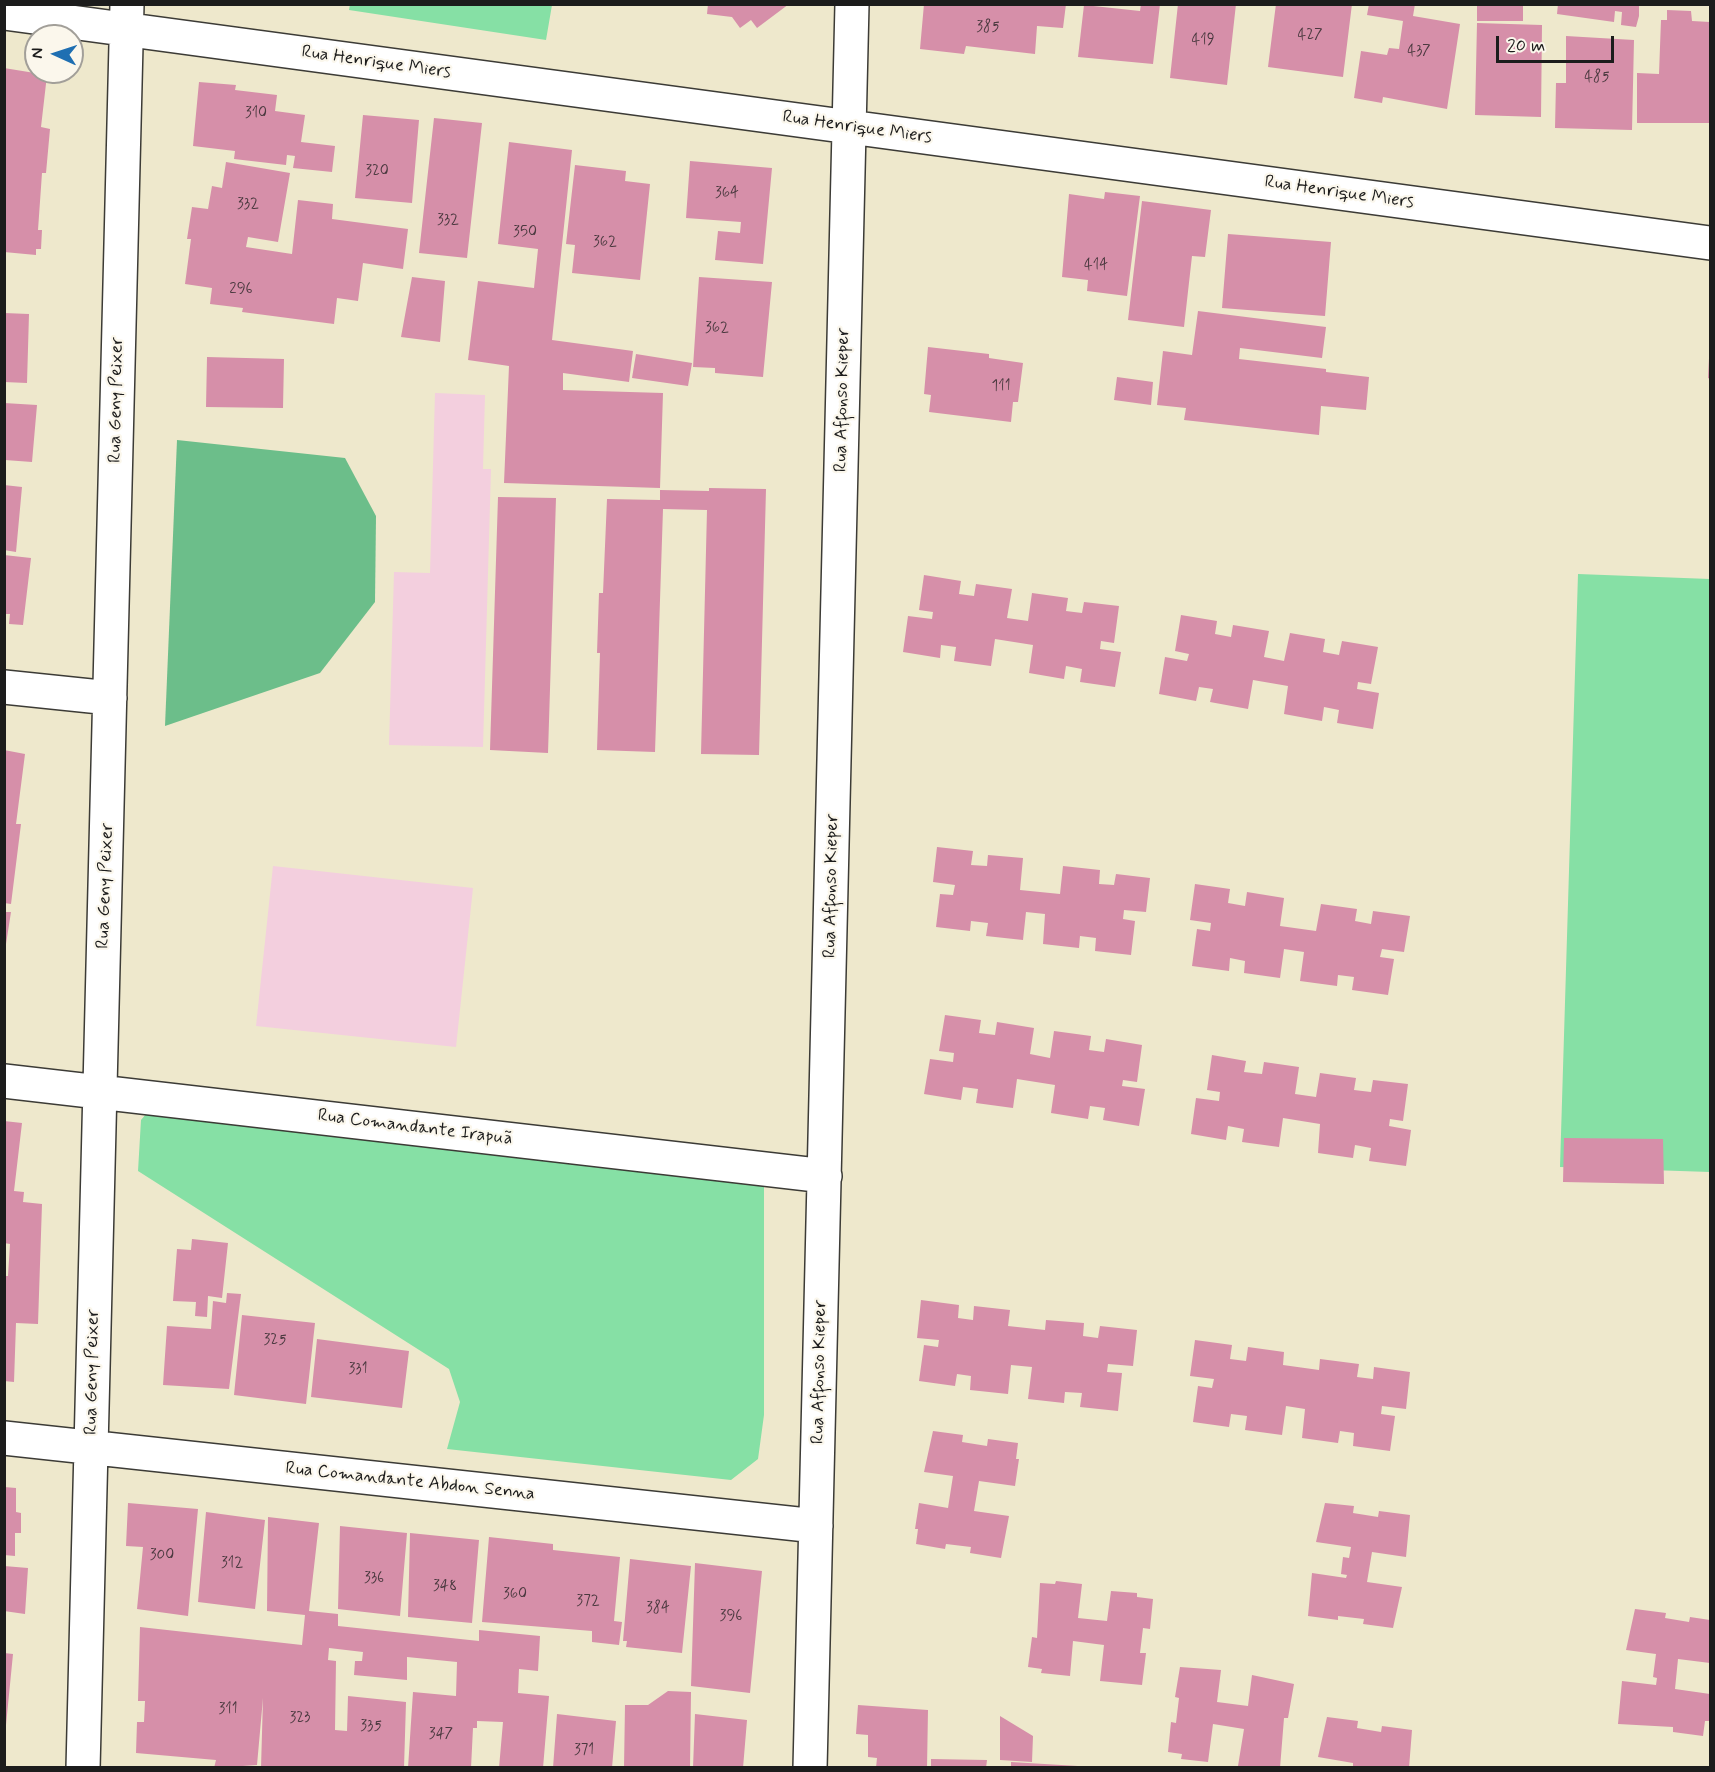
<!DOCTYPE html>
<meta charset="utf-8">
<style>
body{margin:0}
#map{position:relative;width:1715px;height:1772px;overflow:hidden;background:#eee8cc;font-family:Mynerve,sans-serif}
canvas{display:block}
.frame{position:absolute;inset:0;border:6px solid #1c1c1c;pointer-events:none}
.north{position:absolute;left:24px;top:24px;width:60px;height:60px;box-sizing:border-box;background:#fbf7ec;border:2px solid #a29f99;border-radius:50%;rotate:273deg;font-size:16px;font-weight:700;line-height:24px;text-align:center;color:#1c1c1c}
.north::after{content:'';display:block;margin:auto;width:21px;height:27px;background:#1f6fb2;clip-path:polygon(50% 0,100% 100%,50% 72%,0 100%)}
.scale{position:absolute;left:1496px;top:36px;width:118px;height:27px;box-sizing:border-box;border:3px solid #1c1c1c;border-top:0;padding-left:8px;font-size:18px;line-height:21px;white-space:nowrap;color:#1c1c1c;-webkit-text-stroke:4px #fbf7ec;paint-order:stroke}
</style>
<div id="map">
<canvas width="1715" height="1772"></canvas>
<div class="frame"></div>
<div class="north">N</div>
<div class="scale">20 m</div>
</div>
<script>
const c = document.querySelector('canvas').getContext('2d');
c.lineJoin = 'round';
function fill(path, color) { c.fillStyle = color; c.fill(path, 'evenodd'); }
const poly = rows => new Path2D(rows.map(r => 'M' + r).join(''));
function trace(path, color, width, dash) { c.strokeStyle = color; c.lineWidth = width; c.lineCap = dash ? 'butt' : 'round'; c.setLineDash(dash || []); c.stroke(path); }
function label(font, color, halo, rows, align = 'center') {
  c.font = font + ' Mynerve,sans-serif'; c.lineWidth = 4.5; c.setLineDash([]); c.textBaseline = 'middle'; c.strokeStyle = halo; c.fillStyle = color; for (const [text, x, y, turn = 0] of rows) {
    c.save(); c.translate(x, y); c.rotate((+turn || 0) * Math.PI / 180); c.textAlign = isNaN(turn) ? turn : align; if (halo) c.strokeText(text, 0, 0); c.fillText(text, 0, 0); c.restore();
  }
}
fill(poly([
 [435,393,485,395,483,469,491,469,483,747,389,745,394,572,430,573],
 [273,866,473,888,456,1047,256,1026]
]), '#f3cfde');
fill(poly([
 [350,4,552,4,552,5,546,40,349,10],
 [1578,574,1710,579,1710,1172,1560,1167],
 [161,1096,764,1175,764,1415,758,1459,731,1480,447,1449,460,1402,449,1369,138,1171,141,1120]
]), '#86e0a5');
fill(poly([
 [177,440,345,458,376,516,375,602,320,673,165,726]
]), '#6cbe8a');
fill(poly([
 [708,4,789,4,757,28,751,20,740,28,732,17,707,14],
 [924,4,1066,4,1063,28,1037,26,1035,54,966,46,964,54,920,49],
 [1141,4,1160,4,1153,64,1078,57,1084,5,1140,11],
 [1178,4,1236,4,1227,85,1170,78],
 [1276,4,1352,4,1343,77,1268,67],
 [1369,4,1415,4,1413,16,1460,24,1447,109,1383,97,1382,103,1354,98,1361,51,1387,55,1389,48,1399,49,1403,21,1367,15],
 [1477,4,1523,4,1523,21,1477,21],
 [1558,4,1639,4,1639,16,1636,27,1621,25,1622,12,1615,11,1614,22,1557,14],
 [1667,10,1691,11,1692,21,1710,22,1710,123,1637,123,1637,73,1659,74,1661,20,1667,20],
 [1477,23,1542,25,1541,117,1475,115],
 [1566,36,1634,40,1632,130,1555,128,1556,83,1566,83],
 [4,68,47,75,41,127,50,129,46,173,42,173,38,230,42,230,41,249,36,249,36,255,4,252],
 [199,82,236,85,235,90,277,95,275,111,305,115,301,142,335,146,332,172,293,168,295,156,287,155,286,165,234,159,235,151,193,146],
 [363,115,419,120,412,203,355,198],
 [434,118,482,123,467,258,419,253],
 [509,142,572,150,552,340,633,351,629,382,563,373,563,390,663,393,660,488,504,483,509,366,468,360,478,281,534,288,538,249,498,244],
 [690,161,772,168,763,264,715,260,718,231,740,233,741,222,686,218],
 [226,162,290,173,278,242,248,237,246,247,292,254,298,200,333,204,332,219,408,229,403,269,363,263,358,301,337,298,334,324,242,312,243,308,210,304,212,288,185,284,191,239,187,239,192,207,208,209,212,186,222,188],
 [575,165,626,171,625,181,650,184,640,280,572,273,575,245,566,244],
 [1105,192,1140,196,1127,296,1087,291,1088,280,1062,277,1069,194,1104,199],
 [1142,201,1211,210,1205,257,1192,256,1184,327,1128,320],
 [1228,234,1331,242,1325,316,1222,308],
 [412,277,445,281,440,342,401,337],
 [699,277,772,282,763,377,715,373,715,368,693,367],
 [1198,311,1326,327,1322,358,1240,348,1239,359,1326,369,1326,372,1369,377,1366,410,1321,406,1319,435,1184,420,1186,408,1157,405,1163,351,1192,355],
 [4,313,29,314,27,383,4,382],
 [928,347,989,354,989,358,1023,363,1018,402,1013,402,1011,422,929,412,931,395,924,394],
 [636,354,692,363,688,386,632,378],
 [207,357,284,359,283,408,206,407],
 [1709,358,1710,358,1710,379,1708,378],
 [1117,377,1153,382,1151,405,1114,400],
 [4,403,37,405,32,462,5,460],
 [4,485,22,487,16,552,4,550],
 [709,488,766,489,759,755,701,754,707,510,663,509,655,752,597,750,600,653,597,653,599,593,603,593,607,499,660,500,660,490,709,491],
 [498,497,556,498,548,753,490,750],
 [4,555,31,558,23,625,9,624,10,614,4,614],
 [924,575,961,581,959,594,974,596,976,584,1012,589,1007,618,1028,621,1032,593,1068,598,1066,611,1082,613,1084,602,1119,606,1114,643,1101,641,1100,649,1121,652,1115,687,1080,682,1082,669,1066,666,1064,679,1029,673,1033,645,995,639,991,666,954,661,956,647,941,645,940,658,903,652,908,616,932,619,933,612,919,610],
 [1181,615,1217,621,1215,634,1231,637,1233,625,1269,631,1264,657,1284,661,1290,633,1325,639,1323,652,1339,655,1342,641,1378,647,1371,684,1358,682,1357,689,1379,693,1373,729,1337,723,1339,710,1324,707,1322,721,1284,714,1288,686,1253,680,1248,709,1210,702,1213,689,1199,687,1196,701,1159,694,1165,657,1187,661,1189,654,1175,651],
 [4,750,25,754,16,824,21,824,11,904,4,903],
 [937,847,973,851,971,865,987,866,988,855,1023,858,1020,890,1060,894,1063,866,1100,870,1099,884,1114,885,1116,874,1150,878,1146,912,1124,910,1123,919,1135,921,1131,955,1095,951,1096,938,1080,936,1079,948,1043,944,1045,914,1026,912,1023,940,986,936,988,923,971,921,970,931,936,927,940,894,953,895,955,885,933,882],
 [1195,884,1230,889,1228,903,1245,906,1247,892,1284,898,1280,926,1316,931,1321,904,1357,909,1355,921,1371,924,1373,911,1410,916,1404,952,1382,949,1380,957,1394,959,1388,995,1352,990,1354,977,1338,975,1337,986,1300,981,1304,952,1284,949,1280,978,1244,973,1245,961,1230,958,1229,971,1192,966,1197,929,1210,931,1211,923,1190,920],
 [4,912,11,912,6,944,4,944],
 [945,1015,981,1020,979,1033,995,1035,997,1022,1034,1028,1030,1054,1050,1058,1054,1031,1091,1036,1089,1050,1104,1052,1106,1039,1142,1045,1137,1082,1123,1080,1122,1086,1145,1089,1139,1126,1103,1120,1105,1108,1090,1106,1088,1119,1051,1113,1055,1085,1017,1079,1013,1108,976,1103,978,1089,963,1087,961,1100,924,1094,930,1059,953,1062,954,1053,939,1051],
 [1212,1055,1246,1061,1244,1072,1262,1074,1264,1062,1299,1067,1295,1094,1316,1097,1320,1073,1356,1078,1354,1090,1371,1092,1373,1080,1408,1084,1403,1121,1390,1119,1389,1126,1411,1130,1406,1166,1369,1161,1371,1148,1355,1145,1353,1158,1318,1153,1320,1124,1283,1118,1279,1147,1242,1142,1244,1129,1228,1126,1226,1140,1191,1134,1196,1098,1219,1101,1220,1092,1207,1090],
 [4,1121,22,1123,14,1191,24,1192,23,1202,42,1204,38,1324,16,1323,14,1382,4,1381,4,1276,8,1276,10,1244,4,1243],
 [1564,1138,1663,1139,1664,1184,1563,1182],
 [192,1239,228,1243,222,1298,208,1296,207,1317,195,1316,196,1302,173,1301,177,1249,191,1250],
 [227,1293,241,1294,229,1389,163,1385,167,1326,211,1329,213,1301,226,1303],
 [921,1300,959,1305,958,1318,973,1320,974,1306,1010,1310,1008,1326,1045,1330,1046,1320,1084,1323,1083,1336,1098,1338,1100,1326,1137,1330,1133,1366,1108,1364,1107,1372,1122,1373,1118,1411,1080,1407,1082,1393,1065,1392,1064,1403,1028,1399,1032,1367,1011,1365,1008,1394,970,1390,971,1376,957,1374,955,1386,919,1381,924,1345,938,1347,939,1340,917,1338],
 [242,1315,315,1323,306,1404,234,1395],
 [317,1339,409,1351,402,1408,311,1397],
 [1195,1340,1232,1345,1230,1359,1246,1361,1248,1347,1284,1352,1283,1365,1319,1370,1320,1359,1359,1364,1357,1377,1373,1379,1374,1367,1410,1372,1406,1409,1382,1406,1381,1414,1395,1416,1390,1451,1353,1446,1354,1433,1340,1431,1338,1443,1302,1438,1305,1409,1286,1406,1282,1435,1245,1430,1247,1416,1231,1414,1229,1427,1193,1422,1198,1386,1212,1388,1214,1379,1190,1376],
 [933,1431,963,1435,962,1442,987,1446,988,1439,1018,1443,1016,1459,1019,1459,1015,1486,979,1481,974,1511,1009,1516,1001,1558,970,1553,971,1547,946,1544,945,1549,916,1544,918,1529,915,1529,919,1503,948,1508,953,1476,924,1472],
 [4,1487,16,1488,16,1512,21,1513,21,1533,15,1533,15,1556,4,1555],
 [128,1503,198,1509,188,1616,137,1609,143,1547,126,1546],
 [1325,1503,1354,1506,1353,1513,1378,1517,1379,1511,1410,1515,1406,1557,1372,1552,1367,1582,1402,1587,1393,1628,1363,1624,1364,1619,1338,1616,1338,1620,1308,1616,1312,1573,1346,1578,1347,1575,1341,1574,1343,1557,1349,1558,1351,1547,1316,1542],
 [206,1512,265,1520,255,1609,198,1602],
 [268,1517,319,1523,309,1611,338,1614,338,1626,479,1641,479,1630,540,1636,538,1671,519,1669,518,1693,549,1696,543,1768,499,1768,503,1722,477,1721,477,1728,473,1728,471,1768,408,1768,413,1692,456,1696,457,1662,407,1657,407,1680,354,1675,355,1661,362,1661,363,1652,329,1648,328,1660,336,1661,335,1730,347,1731,348,1696,406,1702,404,1768,261,1768,263,1698,257,1765,214,1768,216,1760,136,1753,137,1722,144,1722,145,1701,138,1701,140,1627,302,1645,305,1615,267,1611],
 [340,1526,407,1533,400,1616,338,1609],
 [410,1533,479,1540,472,1623,408,1617],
 [489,1537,553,1544,553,1550,620,1557,614,1621,622,1622,619,1645,592,1642,592,1631,482,1622],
 [630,1559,691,1566,682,1653,626,1647,627,1641,623,1641],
 [695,1563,762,1571,750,1693,691,1686],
 [4,1566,28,1568,25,1614,4,1611],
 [1056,1581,1082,1584,1078,1618,1107,1621,1111,1591,1137,1593,1137,1597,1153,1599,1150,1629,1143,1628,1140,1653,1146,1653,1142,1685,1100,1681,1104,1645,1073,1641,1070,1676,1041,1673,1042,1669,1028,1667,1032,1637,1037,1638,1040,1583,1055,1584],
 [1635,1609,1666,1613,1665,1618,1689,1622,1690,1617,1710,1620,1710,1663,1678,1659,1675,1689,1710,1694,1709,1721,1705,1721,1703,1736,1673,1732,1673,1727,1618,1724,1622,1681,1656,1685,1657,1678,1653,1677,1656,1654,1626,1650],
 [4,1653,13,1654,6,1725,4,1725],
 [1180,1667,1221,1670,1217,1702,1248,1706,1252,1675,1294,1684,1288,1718,1284,1718,1280,1768,1238,1766,1244,1729,1213,1724,1208,1762,1181,1759,1182,1754,1168,1752,1171,1722,1176,1723,1179,1698,1175,1697],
 [668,1691,691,1692,690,1768,624,1768,625,1705,648,1705],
 [858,1705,928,1710,927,1768,876,1768,877,1758,868,1757,868,1735,856,1734],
 [557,1714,616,1721,612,1768,553,1768],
 [695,1714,747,1720,743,1768,693,1768],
 [1000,1716,1033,1736,1032,1762,1000,1760],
 [1327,1717,1358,1721,1357,1728,1381,1732,1382,1726,1412,1730,1409,1768,1353,1768,1353,1763,1318,1757],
 [931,1759,987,1760,986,1768,931,1768],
 [1011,1762,1078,1766,1078,1768,1011,1768]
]), '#d68fa9');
const minor = poly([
 [4,13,1710,243],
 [4,687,110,698],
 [4,1081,825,1176],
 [4,1438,816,1526],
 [83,1768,127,4],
 [810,1768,852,4]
]);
trace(minor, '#3c3b36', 36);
trace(minor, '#fff', 33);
label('15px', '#4a393f', null, [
 ["385",988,28],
 ["427",1310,36],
 ["419",1203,41],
 ["437",1419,52],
 ["485",1597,78],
 ["310",256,114],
 ["320",377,172],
 ["364",727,194],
 ["332",248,205],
 ["332",448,221],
 ["350",525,233],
 ["362",605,243],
 ["414",1096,266],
 ["296",241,290],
 ["362",717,329],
 ["111",1001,387],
 ["325",275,1341],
 ["331",358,1370],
 ["300",162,1556],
 ["312",232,1564],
 ["336",374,1579],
 ["348",445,1587],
 ["360",515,1595],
 ["372",588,1602],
 ["384",658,1609],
 ["396",731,1617],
 ["311",228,1710],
 ["323",300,1719],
 ["335",371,1727],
 ["347",441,1735],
 ["371",584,1751]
]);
label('18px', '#1c1c1c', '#fbf7ec', [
 ["Rua Henrique Miers",376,63,8],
 ["Rua Henrique Miers",857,128,8],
 ["Rua Henrique Miers",1339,193,8],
 ["Rua Geny Peixer",117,400,-89],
 ["Rua Affonso Kieper",843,400,-89],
 ["Rua Geny Peixer",106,886,-88],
 ["Rua Affonso Kieper",832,886,-89],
 ["Rua Comandante Irapuã",415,1128,7],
 ["Rua Geny Peixer",93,1372,-89],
 ["Rua Affonso Kieper",820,1372,-89],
 ["Rua Comandante Abdon Senna",410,1482,6]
]);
</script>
